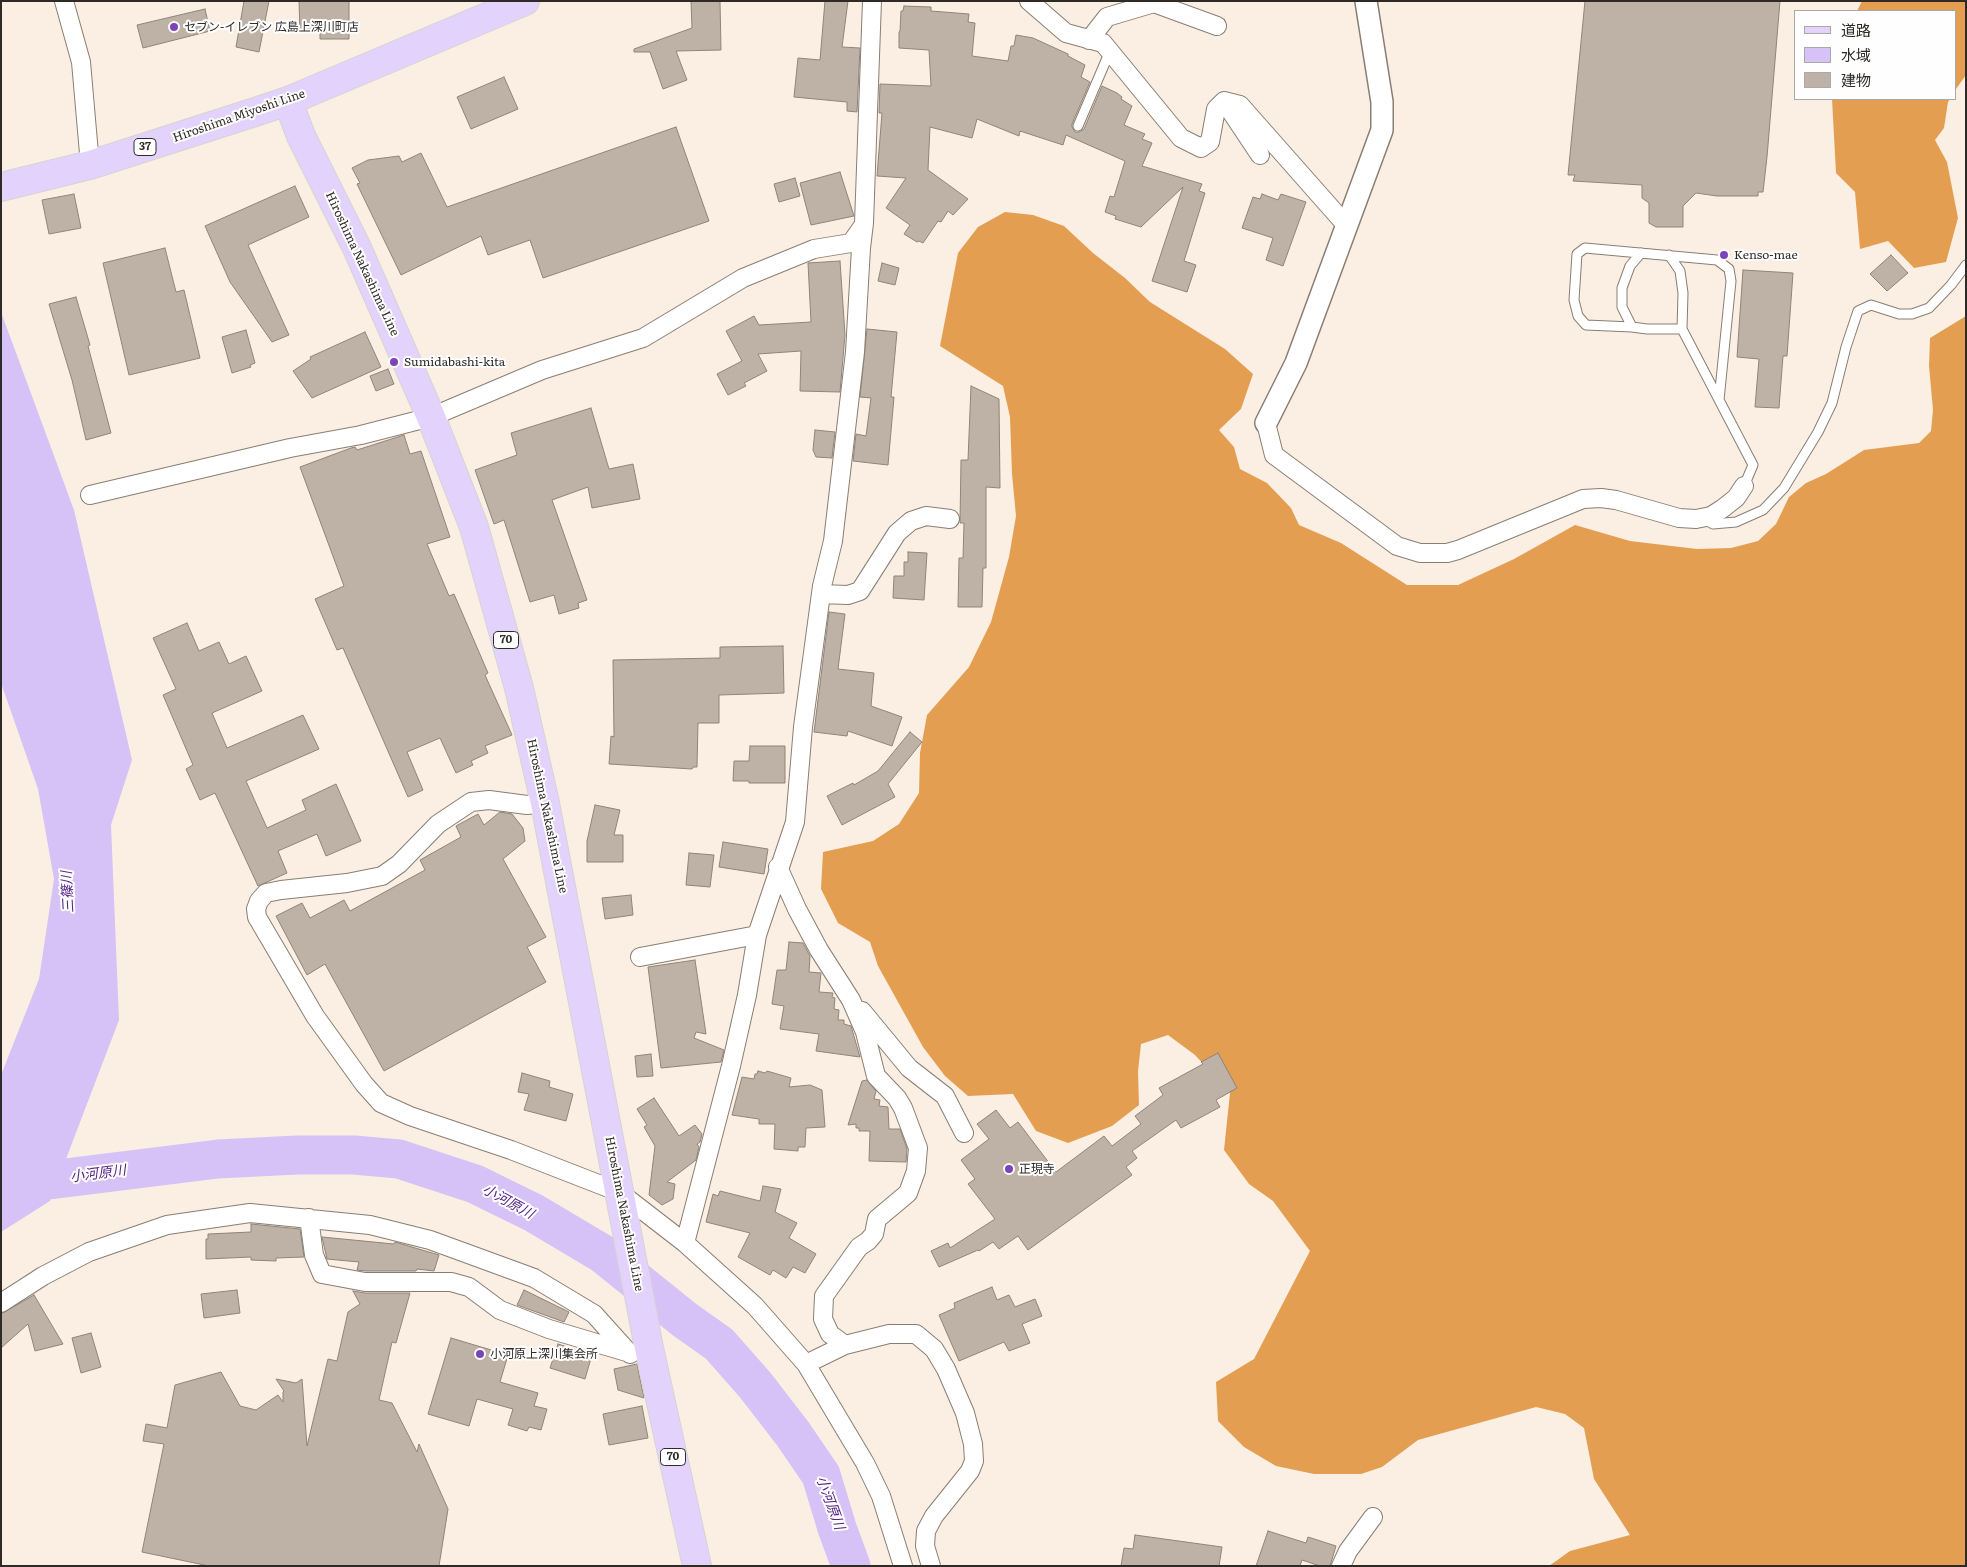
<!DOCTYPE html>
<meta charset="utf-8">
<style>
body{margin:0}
#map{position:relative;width:1967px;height:1567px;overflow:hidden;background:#fbefe3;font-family:Literata,"Noto Sans JP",serif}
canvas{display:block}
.frame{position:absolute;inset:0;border:2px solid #2f2a26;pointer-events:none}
.legend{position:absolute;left:1794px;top:10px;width:162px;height:90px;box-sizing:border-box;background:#fefefe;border:1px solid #aba9a8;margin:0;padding:6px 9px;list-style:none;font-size:15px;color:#2f2a26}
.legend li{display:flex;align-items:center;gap:10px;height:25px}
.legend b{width:25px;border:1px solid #aba9a8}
</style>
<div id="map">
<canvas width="1967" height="1567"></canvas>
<div class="frame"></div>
<ul class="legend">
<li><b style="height:6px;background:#e3d3fc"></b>道路</li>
<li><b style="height:14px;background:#d6c2f6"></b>水域</li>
<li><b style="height:14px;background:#beb2a6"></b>建物</li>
</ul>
</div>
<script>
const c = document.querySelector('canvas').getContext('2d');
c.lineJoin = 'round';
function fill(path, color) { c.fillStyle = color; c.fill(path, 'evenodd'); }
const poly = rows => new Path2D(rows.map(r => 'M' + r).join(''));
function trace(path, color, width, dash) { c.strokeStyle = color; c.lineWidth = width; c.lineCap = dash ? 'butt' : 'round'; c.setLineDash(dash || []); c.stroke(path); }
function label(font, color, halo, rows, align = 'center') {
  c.font = font + ' Literata,"Noto Sans JP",serif'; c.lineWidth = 4; c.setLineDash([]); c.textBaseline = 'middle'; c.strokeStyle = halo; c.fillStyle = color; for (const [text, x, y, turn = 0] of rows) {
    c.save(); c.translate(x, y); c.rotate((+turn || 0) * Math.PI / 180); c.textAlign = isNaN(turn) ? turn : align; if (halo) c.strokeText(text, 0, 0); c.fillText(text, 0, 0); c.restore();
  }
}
fill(poly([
 [1862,1,1966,1,1966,75,1956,89,1956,11,1857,11],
 [1832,99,1950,99,1948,102,1944,128,1935,140,1947,162,1958,218,1946,262,1914,268,1888,241,1860,249,1855,192,1836,173],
 [1005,212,1033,215,1064,226,1093,253,1125,278,1150,302,1225,349,1253,374,1241,409,1219,430,1234,447,1240,469,1267,483,1291,508,1299,525,1341,543,1407,585,1458,585,1514,559,1575,525,1630,541,1697,549,1731,548,1758,541,1776,524,1789,497,1806,483,1826,474,1864,450,1919,443,1931,431,1933,410,1929,366,1930,338,1966,316,1966,1566,1549,1566,1570,1551,1630,1535,1594,1479,1584,1428,1565,1414,1536,1407,1418,1440,1382,1467,1361,1474,1314,1474,1276,1466,1244,1447,1218,1421,1216,1382,1254,1359,1310,1251,1273,1201,1249,1184,1224,1150,1230,1093,1195,1055,1168,1035,1141,1044,1138,1071,1139,1105,1112,1126,1068,1143,1036,1131,1013,1094,968,1096,945,1076,923,1047,878,966,870,942,838,923,821,889,823,852,873,841,899,824,919,793,920,753,927,715,969,667,991,622,1009,557,1016,516,1012,474,1010,417,1003,386,940,346,958,253,978,227]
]), '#e49e51');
fill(poly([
 [1,312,74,510,132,760,111,825,119,1020,50,1201,1,1232,1,1075,39,979,54,879,38,789,1,683]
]), '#d6c2f6');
trace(poly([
 [1,1186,218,1159,297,1155,354,1155,399,1159,475,1184,534,1213,603,1254,685,1320,719,1344,756,1386,793,1434,821,1475,837,1528,851,1566]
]), '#d6c2f6', 39);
const building = poly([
 [244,1,269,1,259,52,236,47,244,1],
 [299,1,349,1,349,39,320,39,320,32,300,32,299,1],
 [691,1,720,1,721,50,676,51,687,80,663,89,650,52,634,52,634,49,692,28,691,1],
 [825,1,848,1,842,47,860,48,857,112,847,111,847,102,794,97,798,58,820,60,825,1],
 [1585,1,1780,1,1767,157,1763,192,1758,192,1758,196,1717,196,1696,193,1683,206,1683,227,1656,227,1649,223,1649,203,1642,198,1642,185,1573,181,1575,175,1568,175,1585,1],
 [904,6,931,7,931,11,969,14,968,22,975,23,972,56,1008,61,1011,46,1014,46,1016,35,1033,38,1068,54,1068,56,1085,65,1081,77,1090,82,1072,124,1072,127,1075,132,1079,132,1084,129,1102,86,1117,93,1122,97,1121,99,1132,106,1124,125,1145,134,1142,139,1152,143,1142,166,1202,184,1199,191,1205,193,1184,261,1196,265,1187,292,1152,281,1183,187,1141,227,1115,219,1116,216,1105,212,1110,196,1114,197,1125,161,1066,135,1063,145,1020,131,1019,136,977,119,972,138,930,127,928,170,968,199,953,215,948,211,941,222,938,221,923,243,919,241,917,242,904,234,910,225,886,208,906,178,877,176,882,113,879,113,880,84,931,86,929,50,899,48,899,32,900,31,901,11,903,11,904,6],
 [205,9,210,31,143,48,137,25,205,9],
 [504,77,518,109,471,129,457,97,504,77],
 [676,127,709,221,543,278,530,240,488,255,481,236,401,275,357,184,360,183,352,168,368,160,399,156,402,162,421,153,447,207,676,127],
 [840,172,854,216,811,225,800,183,840,172],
 [795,178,800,196,779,202,774,184,795,178],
 [295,186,309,217,248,245,289,335,272,342,230,282,205,226,295,186],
 [74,194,81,228,49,234,42,200,74,194],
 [1262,194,1278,200,1281,194,1306,202,1283,266,1266,260,1273,238,1242,228,1253,197,1260,199,1262,194],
 [165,248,176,292,184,290,200,358,129,375,103,263,165,248],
 [1891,255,1908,273,1887,291,1870,274,1891,255],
 [840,261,845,335,840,392,800,391,801,351,758,354,767,371,744,383,746,386,728,395,717,374,742,361,726,331,754,316,759,325,811,322,808,263,840,261],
 [882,263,899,268,895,285,878,281,882,263],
 [1743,270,1793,273,1787,356,1783,356,1779,408,1755,407,1759,359,1737,357,1743,270],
 [76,297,90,345,88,346,111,433,86,440,72,380,49,304,76,297],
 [867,329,897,332,891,397,894,397,888,465,853,461,856,434,866,436,871,398,860,397,867,329],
 [246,330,255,363,250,365,251,367,232,373,222,337,246,330],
 [365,332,381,367,312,398,293,371,311,359,310,357,365,332],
 [388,369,394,384,376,391,370,376,388,369],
 [971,386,999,399,1000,488,986,487,986,568,983,568,982,607,958,607,959,558,963,558,964,523,960,523,961,460,968,460,971,386],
 [591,408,609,469,633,464,640,499,592,508,588,487,552,500,587,600,578,603,579,608,559,614,554,595,530,602,504,520,494,524,475,470,517,455,511,433,591,408],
 [815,430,835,432,832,458,816,457,813,450,815,430],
 [404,435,410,454,421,451,450,537,427,544,449,596,454,594,488,673,485,675,512,735,485,746,488,753,471,761,473,765,456,773,440,738,407,752,423,790,408,797,343,648,337,650,315,599,344,586,300,467,351,448,355,447,357,450,404,435],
 [908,552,927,553,924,600,893,598,894,576,904,576,904,562,908,562,908,552],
 [829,612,845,614,838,669,874,673,871,706,902,717,892,746,848,731,847,736,814,732,829,612],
 [187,623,199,651,219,642,229,664,246,656,262,691,212,713,227,748,303,715,319,749,246,781,267,828,306,810,302,800,336,784,361,841,326,856,317,834,278,851,287,873,258,886,215,793,200,800,186,769,193,765,163,695,176,689,153,638,187,623],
 [783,646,784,693,719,695,719,723,698,723,697,767,693,767,692,769,609,764,611,736,614,737,613,660,720,658,720,647,783,646],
 [910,732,922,742,888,784,895,797,842,825,827,796,853,783,854,785,878,771,910,732],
 [750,746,785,746,785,783,749,783,749,781,733,781,734,761,749,761,750,746],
 [595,805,620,810,614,835,623,835,623,862,587,862,587,841,595,805],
 [500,812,512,814,523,828,525,841,503,859,546,937,527,947,546,982,384,1071,325,964,307,975,276,916,302,903,310,918,344,900,350,911,425,870,420,860,461,837,456,826,478,814,484,825,500,812],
 [723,842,768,849,764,874,719,867,723,842],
 [689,853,714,855,710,887,686,885,689,853],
 [631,895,633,915,605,919,602,898,631,895],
 [789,942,803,943,810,956,809,972,821,973,819,992,833,993,832,997,835,998,834,1009,839,1010,838,1020,844,1020,844,1024,851,1026,860,1057,816,1051,819,1034,780,1029,784,1006,772,1004,777,970,786,970,789,942],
 [695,960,706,1034,696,1032,694,1038,724,1050,721,1062,661,1068,648,967,695,960],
 [1218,1053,1237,1088,1216,1100,1220,1107,1181,1128,1176,1120,1132,1151,1137,1158,1126,1167,1132,1175,1028,1250,1018,1236,999,1249,993,1242,979,1251,978,1250,939,1267,931,1251,948,1243,950,1248,995,1219,968,1184,975,1179,961,1160,989,1139,977,1124,996,1110,1010,1128,1018,1122,1056,1172,1104,1136,1112,1146,1141,1124,1135,1116,1163,1095,1159,1088,1203,1064,1201,1062,1218,1053],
 [651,1054,653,1076,637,1077,635,1056,651,1054],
 [758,1071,765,1073,767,1071,791,1078,789,1087,810,1085,822,1090,825,1127,806,1128,805,1147,798,1147,798,1151,774,1149,775,1124,759,1124,759,1119,732,1115,742,1077,754,1079,755,1074,757,1074,758,1071],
 [522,1073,550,1081,549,1087,573,1094,566,1121,524,1110,529,1094,518,1092,522,1073],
 [867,1080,876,1091,874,1099,880,1100,879,1106,888,1107,889,1129,900,1129,907,1149,906,1162,869,1161,870,1131,859,1131,859,1128,856,1128,856,1124,848,1125,862,1081,867,1080],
 [654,1098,679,1136,695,1125,702,1134,700,1142,697,1144,699,1147,696,1160,667,1182,675,1184,673,1199,662,1205,649,1195,655,1146,644,1127,647,1125,637,1109,654,1098],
 [763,1186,781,1189,775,1212,797,1223,789,1238,816,1254,805,1273,793,1267,786,1278,773,1270,770,1275,738,1257,750,1233,706,1222,713,1194,718,1196,720,1191,760,1201,763,1186],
 [251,1224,300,1229,304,1257,276,1258,276,1261,251,1260,251,1257,206,1259,206,1239,208,1239,208,1234,251,1232,251,1224],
 [322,1237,394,1244,395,1242,439,1255,434,1271,417,1269,416,1271,366,1271,357,1270,359,1262,327,1259,322,1237],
 [992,1287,997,1300,1009,1295,1015,1307,1035,1299,1042,1316,1022,1324,1030,1343,1009,1351,1004,1342,959,1361,939,1315,955,1308,954,1303,992,1287],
 [237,1290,240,1313,204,1318,201,1294,237,1290],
 [524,1290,569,1312,564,1322,517,1305,524,1290],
 [353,1291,365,1293,410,1293,396,1343,392,1342,379,1400,392,1403,417,1452,419,1444,448,1509,439,1566,209,1566,142,1552,164,1444,143,1441,146,1424,167,1428,175,1385,221,1372,240,1406,256,1410,278,1395,283,1402,283,1392,284,1391,276,1379,296,1383,302,1379,307,1446,328,1359,337,1361,348,1312,360,1304,353,1291],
 [34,1295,63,1344,35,1351,28,1324,1,1348,1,1314,34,1295],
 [91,1333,101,1367,81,1373,72,1338,91,1333],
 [451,1338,508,1355,500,1382,538,1393,534,1406,547,1409,541,1430,529,1427,527,1431,508,1425,513,1409,477,1399,469,1426,428,1414,451,1338],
 [558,1344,592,1355,585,1379,550,1368,558,1344],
 [637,1364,644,1398,618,1390,614,1369,637,1364],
 [642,1406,648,1438,609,1445,603,1414,642,1406],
 [1268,1531,1306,1543,1308,1537,1336,1546,1330,1566,1320,1566,1302,1560,1300,1566,1256,1566,1268,1531],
 [1135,1535,1222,1547,1219,1566,1121,1566,1124,1548,1133,1549,1135,1535]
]);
fill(building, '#beb2a6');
trace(building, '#8f8479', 1);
const service = poly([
 [1078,126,1110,51],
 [1641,253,1630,266,1622,288,1622,307,1632,327,1647,329,1682,329],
 [1669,255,1680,271,1683,293,1682,329,1753,465,1744,486],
 [1632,327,1586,325,1578,316,1574,300,1577,254,1585,248,1717,260,1729,269,1731,281,1719,400],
 [1706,520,1713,524,1736,522,1763,510,1784,488,1818,432,1832,403,1846,347,1858,311,1871,305,1899,314,1912,314,1929,308,1951,285,1966,265]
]);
const minor = poly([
 [64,1,81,62,90,165],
 [1029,1,1066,33,1103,43,1181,138,1201,148,1210,142,1216,109,1224,101,1240,105,1346,225],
 [1089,40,1107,17,1154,3,1217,26],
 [1224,101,1260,155],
 [1266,423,1274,455,1397,546,1420,553,1447,553,1458,550,1583,499,1601,498,1616,500,1679,518,1696,519,1711,516,1722,509,1736,498,1744,486],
 [90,495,290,448,361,435,431,417,542,370,643,338,743,278,814,249,851,243,863,226],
 [821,594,848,595,860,591,897,533,911,521,926,516,950,519],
 [545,803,527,805,489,800,471,802,438,824,399,864,382,876,347,883,281,890,266,893,259,901,256,909,257,917,315,1016,364,1084,381,1103,410,1116,511,1150,619,1192,685,1243,731,1066,747,995,757,935,795,822,803,727,822,586,833,541,855,352,861,248,864,223,872,1],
 [778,867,797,909,819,950,851,1000,865,1032,876,1076,897,1098,903,1108,918,1148,916,1171,908,1193,877,1219,874,1234,868,1241,859,1247,824,1296,823,1319,830,1334,845,1345,889,1334,916,1334,934,1349,946,1369,965,1413,973,1444,974,1461,970,1471,934,1516,926,1531,925,1546,931,1566],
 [640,957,757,935],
 [862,1011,909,1068,945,1096,964,1133],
 [309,1218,314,1255,322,1274,365,1282,451,1282,469,1287,500,1310,549,1329,630,1353],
 [685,1243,755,1306,806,1364,865,1463,881,1496,903,1566],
 [1,1303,43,1276,89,1252,167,1225,250,1213,370,1225,430,1240,534,1278,594,1314,630,1354],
 [806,1364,845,1345],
 [1341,1566,1348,1551,1373,1517]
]);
const tertiary = poly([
 [1266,423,1296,363,1382,130,1382,102,1366,1]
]);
const primary = poly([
 [288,101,301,136,357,248,431,417,474,527,519,688,545,803,649,1348,697,1566],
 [1,187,90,165,255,112,288,101,525,1]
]);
trace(service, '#897e73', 11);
trace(minor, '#897e73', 20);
trace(tertiary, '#897e73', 24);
trace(primary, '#d5d4d4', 30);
trace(service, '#fff', 9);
trace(minor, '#fff', 18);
trace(tertiary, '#fff', 21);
trace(primary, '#e3d3fc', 28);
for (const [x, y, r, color] of [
 [174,27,5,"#7d44ba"],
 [1724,255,5,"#7d44ba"],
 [394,362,5,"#7d44ba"],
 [1009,1169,5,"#7d44ba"],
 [480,1354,5,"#7d44ba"]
]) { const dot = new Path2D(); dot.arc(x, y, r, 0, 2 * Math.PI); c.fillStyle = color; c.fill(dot); trace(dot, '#fefefe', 2); }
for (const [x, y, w] of [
 [145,147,22],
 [506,640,25],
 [673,1457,25]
]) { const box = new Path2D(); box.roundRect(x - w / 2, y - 8.5, w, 17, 4); c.fillStyle = '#fefefe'; c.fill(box); trace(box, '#2f2a26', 1); }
label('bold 11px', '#2f2a26', null, [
 ["37",145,147],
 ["70",506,640],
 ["70",673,1457]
]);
label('12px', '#2f2a26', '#fefefe', [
 ["セブン-イレブン 広島上深川町店",184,27],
 ["Kenso-mae",1734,255],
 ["Sumidabashi-kita",404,362],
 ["正現寺",1019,1169],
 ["小河原上深川集会所",490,1354]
], 'left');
label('12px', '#2f2a26', '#fefefe', [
 ["Hiroshima Miyoshi Line",239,116,-19],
 ["Hiroshima Nakashima Line",362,264,65],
 ["Hiroshima Nakashima Line",547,816,78],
 ["Hiroshima Nakashima Line",624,1214,79]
]);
label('italic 14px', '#562486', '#fefefe', [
 ["三篠川",68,892,-93],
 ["小河原川",98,1174,-7],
 ["小河原川",508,1202,29],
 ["小河原川",830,1503,70]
]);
</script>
